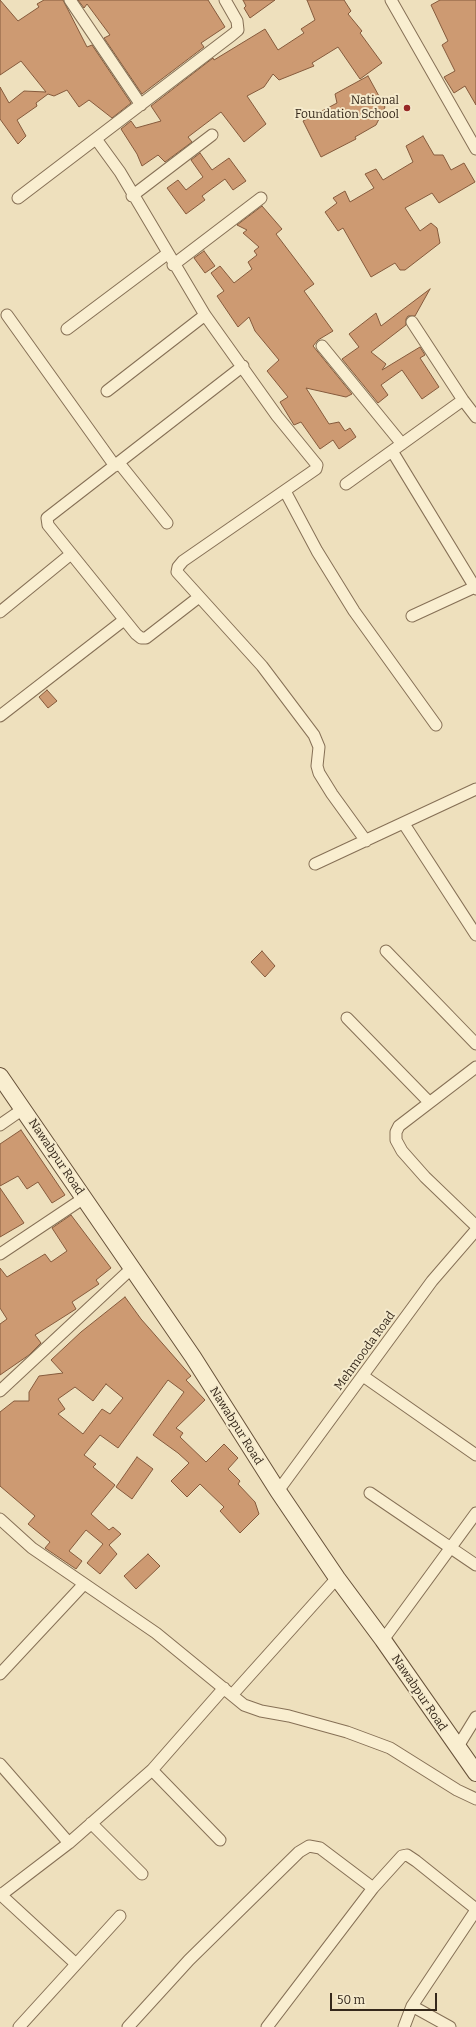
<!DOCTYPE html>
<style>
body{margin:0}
#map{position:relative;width:476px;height:2027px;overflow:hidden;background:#eee0bd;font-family:Bitter,serif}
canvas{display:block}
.scale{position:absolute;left:330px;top:1993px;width:107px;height:18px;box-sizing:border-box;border:2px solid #35281b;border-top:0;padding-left:5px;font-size:12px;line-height:14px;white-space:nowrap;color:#35281b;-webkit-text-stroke:3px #f5eacc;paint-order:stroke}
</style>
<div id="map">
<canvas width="476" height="2027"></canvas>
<div class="scale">50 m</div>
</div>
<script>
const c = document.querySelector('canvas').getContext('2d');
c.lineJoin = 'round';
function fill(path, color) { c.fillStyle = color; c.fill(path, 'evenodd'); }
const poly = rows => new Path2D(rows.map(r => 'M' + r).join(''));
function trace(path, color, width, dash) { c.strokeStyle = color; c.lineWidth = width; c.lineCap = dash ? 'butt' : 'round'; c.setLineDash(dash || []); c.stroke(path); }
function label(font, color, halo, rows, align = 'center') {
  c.font = font + ' Bitter,serif'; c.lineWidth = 4; c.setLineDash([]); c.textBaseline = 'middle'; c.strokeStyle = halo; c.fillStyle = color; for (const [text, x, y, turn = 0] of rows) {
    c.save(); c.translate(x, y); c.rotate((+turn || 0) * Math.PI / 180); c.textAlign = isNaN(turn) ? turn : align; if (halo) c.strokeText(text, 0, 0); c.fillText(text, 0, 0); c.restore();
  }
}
const building = poly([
 [0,0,18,21,39,7,37,4,44,0,63,0,87,47,92,45,131,103,112,118,89,100,79,107,67,90,54,96,48,94,36,103,37,106,17,120,26,136,18,144,0,119,0,87,9,103,24,91,46,92,21,61,0,75,0,0],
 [78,0,208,0,225,27,201,43,204,47,142,94,104,38,110,35,87,4,84,8,78,0],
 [243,0,275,0,250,18,244,8,246,6,243,0],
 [307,0,344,0,351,11,348,14,362,31,360,33,382,63,360,79,338,47,312,63,314,66,279,80,273,74,264,87,247,96,266,124,244,142,221,112,188,137,192,142,165,162,158,155,142,166,137,154,121,129,131,121,136,128,161,121,151,106,213,58,214,60,265,29,278,50,304,33,301,29,315,20,307,0],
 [440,0,476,0,476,105,465,86,454,93,444,77,455,71,442,45,448,41,431,5,440,0],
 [368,76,385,107,376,125,355,137,356,139,321,157,303,121,337,103,335,94,368,76],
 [423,136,434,155,443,155,451,170,464,163,475,182,439,203,432,193,405,208,420,231,431,223,437,228,440,243,405,270,400,270,395,263,371,277,343,228,338,231,325,212,337,203,333,198,345,191,350,202,374,188,365,174,376,169,383,180,413,162,406,146,423,136],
 [200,153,212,170,229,158,246,181,233,190,225,179,202,196,205,200,186,214,167,188,178,180,186,190,203,177,191,160,200,153],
 [262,206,282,229,276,234,314,284,304,291,333,331,318,340,313,346,352,394,346,397,306,388,329,424,339,422,345,431,350,428,356,437,339,449,333,440,320,449,301,422,294,425,280,402,288,397,267,371,279,360,255,331,249,317,238,327,217,296,224,291,211,273,220,266,234,283,252,269,248,262,257,255,254,251,259,247,243,233,247,230,237,225,262,206],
 [204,251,215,266,205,273,194,258,204,251],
 [430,289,415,316,408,316,406,319,406,325,371,352,386,364,382,370,420,347,425,355,420,358,439,387,422,399,402,370,381,385,388,395,378,403,342,359,359,347,349,334,376,313,381,326,430,289],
 [47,690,57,701,48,708,39,697,47,690],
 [262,951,275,966,265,977,251,962,262,951],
 [21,1130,65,1195,52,1203,38,1182,27,1189,18,1176,0,1186,0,1144,21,1130],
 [0,1188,24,1223,0,1237,0,1188],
 [71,1215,111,1268,96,1280,99,1284,72,1302,76,1309,35,1335,41,1343,29,1355,0,1375,0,1324,7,1319,0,1308,0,1268,7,1277,45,1254,51,1262,67,1251,52,1228,71,1215],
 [125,1297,141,1319,191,1376,186,1380,205,1400,176,1428,183,1433,180,1437,206,1462,224,1444,238,1458,228,1469,240,1481,238,1484,255,1502,259,1514,240,1533,220,1511,224,1507,200,1484,187,1497,171,1481,189,1463,178,1453,153,1435,184,1392,168,1380,118,1448,100,1435,84,1455,96,1464,93,1467,115,1485,91,1514,109,1530,113,1527,121,1534,109,1545,117,1554,100,1574,87,1563,103,1544,86,1530,69,1551,82,1561,76,1569,45,1548,50,1542,28,1524,35,1516,0,1486,0,1412,14,1401,29,1401,29,1392,39,1376,63,1373,51,1360,81,1332,125,1297],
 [106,1384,123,1398,110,1414,102,1409,83,1434,58,1414,65,1409,58,1399,75,1387,93,1401,106,1384],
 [137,1457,153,1469,132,1499,116,1487,137,1457],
 [148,1554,160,1566,136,1589,124,1576,148,1554]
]);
fill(building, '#cd9a72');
trace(building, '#855a3c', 1);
const street = poly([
 [70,0,141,105],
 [391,0,476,149],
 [96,139,120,172,205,315,277,416,317,465,316,469,183,561,178,567,177,572,262,666,314,735,319,747,317,766,319,773,332,794,366,841],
 [132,196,212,135],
 [18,198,232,35,238,30,237,21,225,0],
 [173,265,261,198],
 [7,315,115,466],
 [412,322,463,400,476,417],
 [67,329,167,254],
 [322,346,402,444],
 [107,391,205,315],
 [392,451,476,589],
 [119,463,167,523],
 [346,484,463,400],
 [285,491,317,551,354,611,436,725],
 [199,597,146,638,141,638,136,634,48,525,47,518,243,366],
 [0,612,71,554],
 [412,616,475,587],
 [0,716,124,620],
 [404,824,476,935],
 [315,864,476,789],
 [386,951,476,1044],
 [347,1018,429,1102],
 [476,1067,399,1126,396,1132,396,1140,402,1151,425,1177,476,1226],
 [0,1125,23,1109],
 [0,1254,84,1198],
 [363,1376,476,1455],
 [0,1391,132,1268],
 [278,1491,432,1281,476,1230],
 [370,1493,476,1565],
 [0,1519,32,1548,156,1633,244,1705,261,1711,289,1716,347,1732,390,1748,457,1790,476,1799],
 [383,1640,476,1513],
 [0,1674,84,1584],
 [232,1695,337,1578],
 [457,1748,476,1717],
 [0,1764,69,1843],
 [152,1770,220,1840],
 [91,1823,142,1874],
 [0,1894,76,1964],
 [1,1895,69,1843,152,1770,224,1688],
 [412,2006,450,2027],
 [19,2027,120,1916],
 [128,2027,189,1960,299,1852,309,1846,320,1848,373,1888],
 [267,2027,373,1888,402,1856,407,1855,416,1861,476,1909],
 [404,2027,412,2006,476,1910]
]);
const secondary = poly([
 [0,1076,193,1357,278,1491,337,1578,383,1640,476,1773]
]);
trace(street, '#867056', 13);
trace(secondary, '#675139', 18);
trace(street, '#f9eed0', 11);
trace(secondary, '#f9eed0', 16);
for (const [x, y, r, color] of [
 [407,108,4,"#962725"]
]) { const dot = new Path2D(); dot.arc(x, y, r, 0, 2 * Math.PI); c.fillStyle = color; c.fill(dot); trace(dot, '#f5eacc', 1.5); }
label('12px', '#35281b', '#f5eacc', [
 ["National",399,101],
 ["Foundation School",399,115]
], 'right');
label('12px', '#35281b', '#f5eacc', [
 ["Nawabpur Road",56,1157,56],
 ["Mehmooda Road",365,1351,-54],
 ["Nawabpur Road",236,1426,58],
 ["Nawabpur Road",419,1693,56]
]);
</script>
